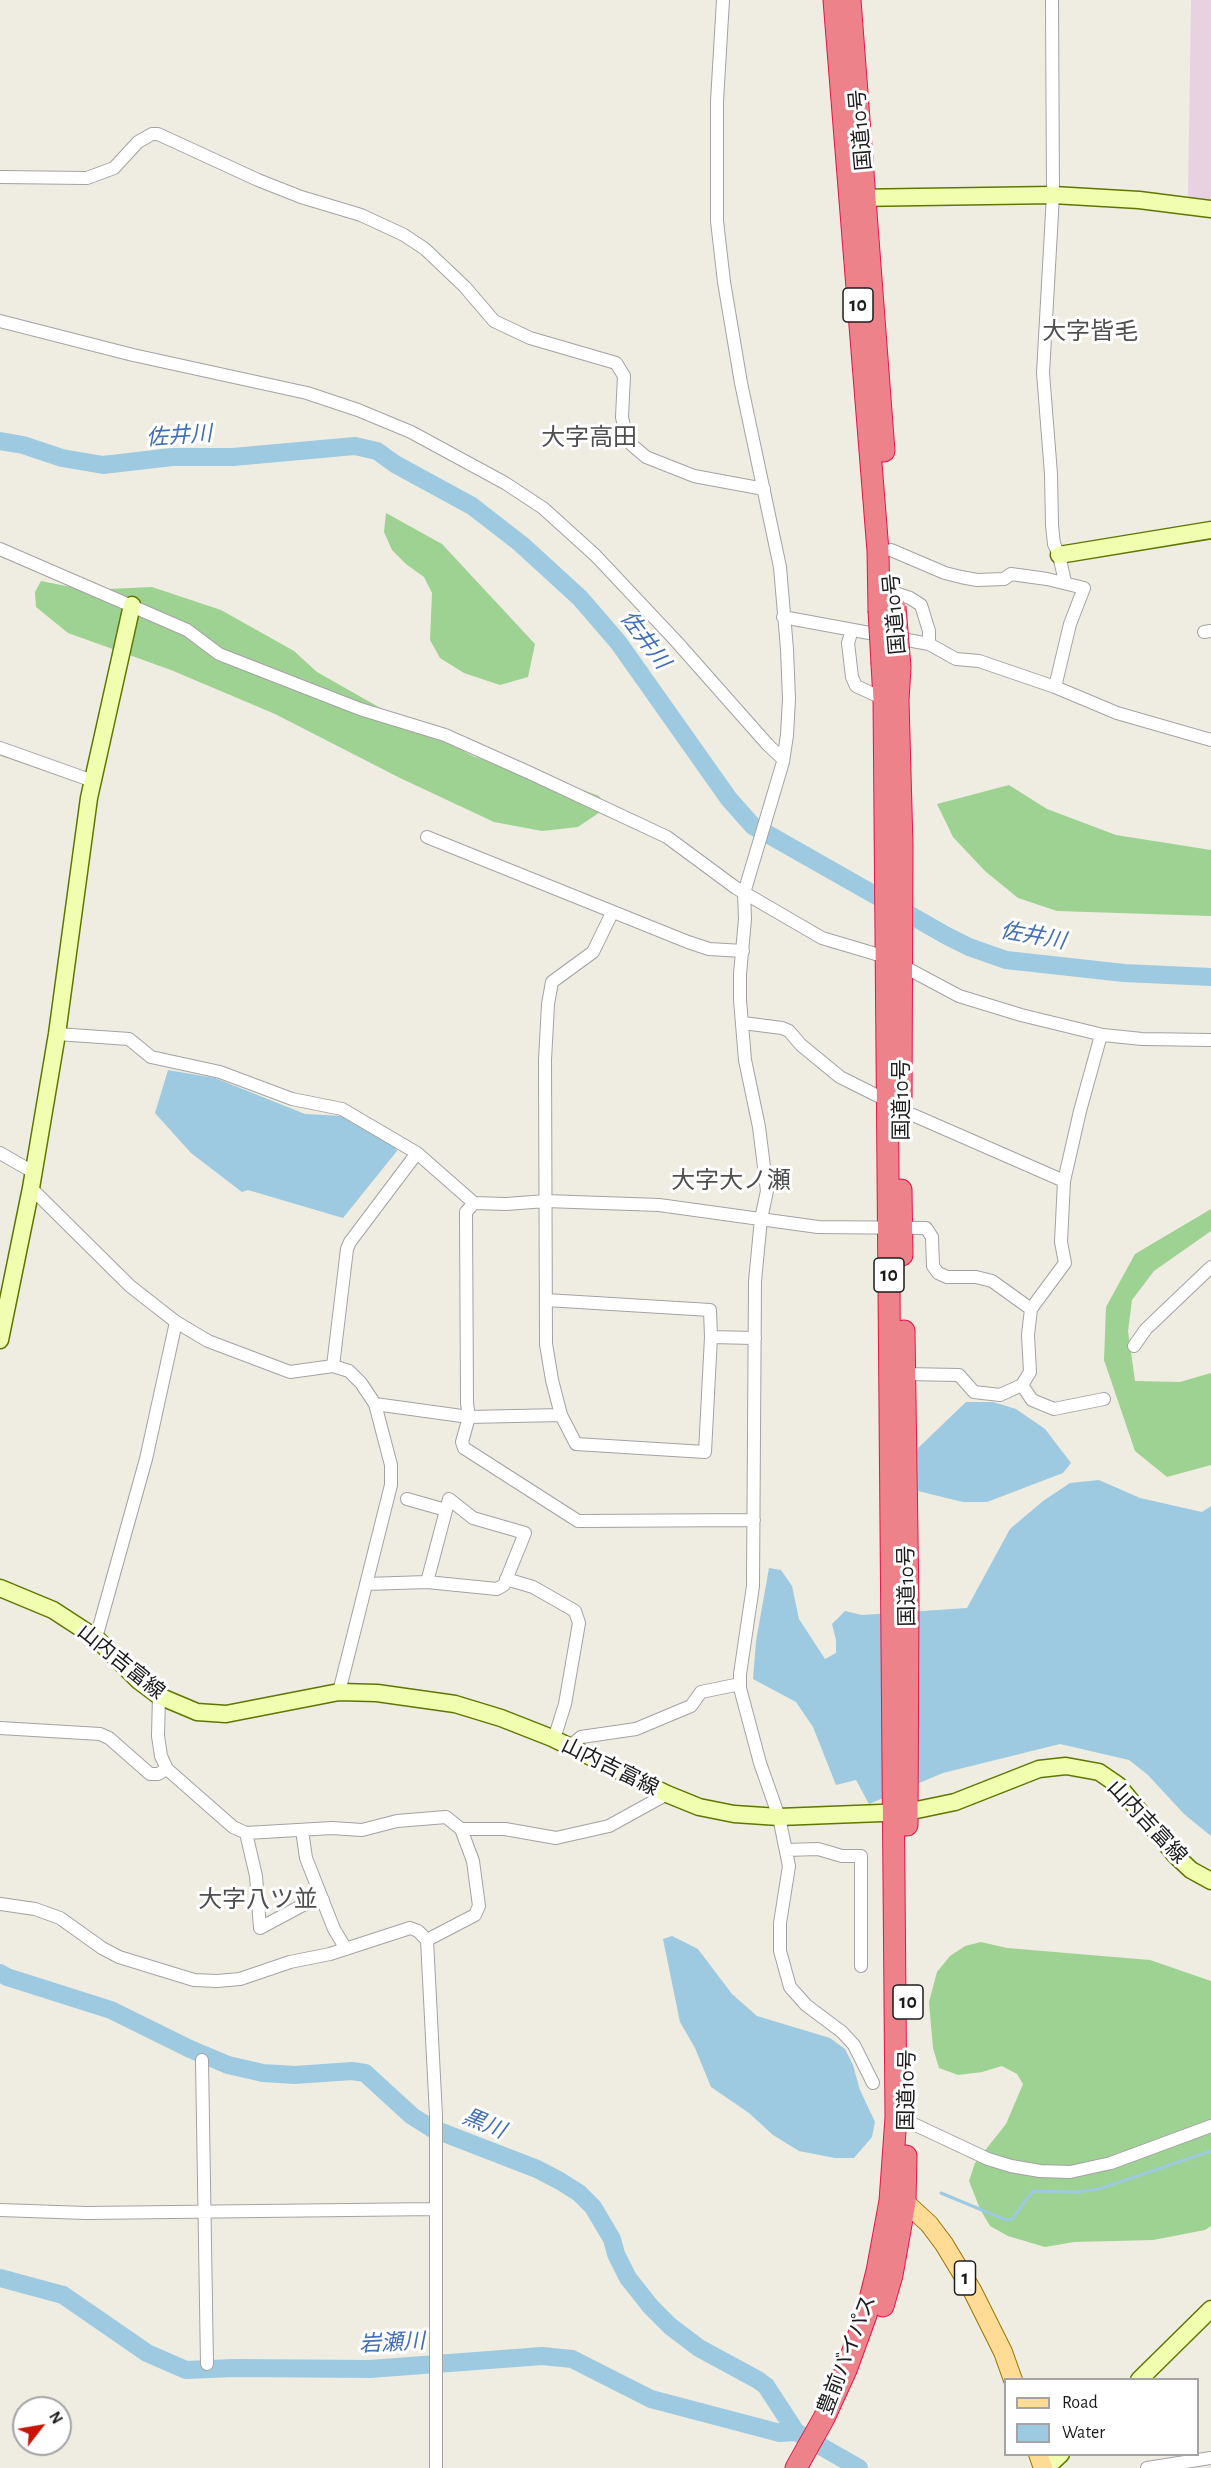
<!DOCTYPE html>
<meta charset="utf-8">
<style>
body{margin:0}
#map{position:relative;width:1211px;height:2468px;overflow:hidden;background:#efece1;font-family:"Alegreya Sans",sans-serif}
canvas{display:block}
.legend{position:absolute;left:1004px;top:2378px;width:195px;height:78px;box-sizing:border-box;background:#fff;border:2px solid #a4a4a4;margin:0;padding:8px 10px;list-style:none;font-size:18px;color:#1c1c1c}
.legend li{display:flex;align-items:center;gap:12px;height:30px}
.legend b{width:30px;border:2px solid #a4a4a4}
.north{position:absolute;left:12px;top:2396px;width:60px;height:60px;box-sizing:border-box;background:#fff;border:2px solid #a4a4a4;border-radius:50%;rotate:59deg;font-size:16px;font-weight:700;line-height:24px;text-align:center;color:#1c1c1c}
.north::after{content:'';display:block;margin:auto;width:21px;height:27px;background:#c91400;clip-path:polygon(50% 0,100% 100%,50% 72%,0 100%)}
</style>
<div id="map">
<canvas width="1211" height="2468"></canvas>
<ul class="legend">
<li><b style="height:8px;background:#ffdc96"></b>Road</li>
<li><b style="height:16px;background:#9dcae0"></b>Water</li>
</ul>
<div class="north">N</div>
</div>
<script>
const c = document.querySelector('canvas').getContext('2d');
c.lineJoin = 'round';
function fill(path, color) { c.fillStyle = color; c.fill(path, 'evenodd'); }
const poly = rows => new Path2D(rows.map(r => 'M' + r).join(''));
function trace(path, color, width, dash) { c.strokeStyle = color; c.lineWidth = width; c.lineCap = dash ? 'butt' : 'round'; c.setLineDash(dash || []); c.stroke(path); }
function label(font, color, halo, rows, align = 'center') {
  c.font = font + ' "Alegreya Sans","Noto Sans JP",sans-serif'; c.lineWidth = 6; c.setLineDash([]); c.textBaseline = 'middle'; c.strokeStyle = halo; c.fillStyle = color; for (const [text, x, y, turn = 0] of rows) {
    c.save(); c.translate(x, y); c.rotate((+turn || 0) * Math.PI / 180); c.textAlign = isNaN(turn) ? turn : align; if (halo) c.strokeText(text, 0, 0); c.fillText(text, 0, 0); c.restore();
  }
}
fill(poly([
 [1191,0,1211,0,1211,201,1188,198]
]), '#e8d2e2');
fill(poly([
 [386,513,442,544,535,644,528,677,500,685,464,673,440,658,430,640,432,593,424,577,406,564,392,550,384,532],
 [41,581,86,590,152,587,221,610,294,651,317,672,398,718,475,757,567,784,599,796,604,804,600,812,578,827,542,831,494,822,400,778,275,714,171,670,68,633,36,607,35,592],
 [1009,785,1047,809,1116,835,1211,850,1211,916,1057,911,1018,898,985,871,953,837,937,804],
 [1211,1209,1211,1231,1154,1271,1132,1300,1128,1331,1135,1381,1180,1382,1211,1373,1211,1465,1167,1477,1135,1451,1104,1360,1106,1307,1135,1254],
 [981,1942,1007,1948,1150,1960,1211,1981,1211,2226,1205,2230,1153,2240,1074,2242,1045,2247,1008,2236,990,2226,980,2209,969,2181,975,2163,1006,2124,1023,2084,1017,2074,1002,2066,982,2072,958,2075,939,2068,933,2048,929,2002,937,1972,950,1956,965,1946]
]), '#9ed292');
fill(poly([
 [168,1070,215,1078,305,1114,343,1116,395,1146,397,1151,343,1218,248,1190,242,1192,191,1153,155,1113],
 [966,1402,993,1402,1016,1409,1045,1429,1071,1463,1063,1473,987,1502,963,1502,918,1491,917,1449],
 [1099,1480,1140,1498,1202,1512,1211,1506,1211,1836,1184,1814,1148,1775,1129,1760,1060,1744,943,1773,869,1804,856,1780,836,1785,813,1727,796,1702,753,1679,756,1641,769,1568,781,1570,792,1586,799,1619,825,1659,836,1653,836,1640,832,1624,845,1611,862,1615,967,1608,1010,1529,1043,1501,1070,1483],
 [672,1936,698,1949,732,1994,757,2016,830,2038,845,2049,853,2065,860,2090,875,2122,872,2137,854,2158,835,2158,799,2151,773,2135,749,2113,711,2087,695,2048,680,2022,663,1939]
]), '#9dcae0');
trace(poly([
 [941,2193,1006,2220,1012,2219,1033,2191,1077,2192,1099,2189,1211,2151]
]), '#9dcae0', 3);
trace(poly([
 [0,441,23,445,62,458,103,465,172,457,233,457,355,446,377,451,395,464,472,506,521,544,580,598,618,642,729,799,753,826,764,832,947,936,969,947,1006,960,1124,973,1211,977],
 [0,1973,7,1977,111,2010,190,2049,228,2065,263,2073,295,2075,352,2071,365,2073,412,2116,431,2128,537,2169,560,2181,579,2193,593,2207,612,2239,616,2254,628,2278,651,2307,670,2326,699,2348,758,2380,766,2386,796,2432,859,2468],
 [0,2278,63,2295,147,2353,186,2370,234,2368,370,2369,542,2356,572,2359,651,2399,780,2433,796,2432]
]), '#9dcae0', 18);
const street = poly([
 [723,0,717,101,717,221,724,282,741,383,780,567,787,649,789,699,787,735,783,762,744,893,745,919,740,974,740,1000,745,1060,759,1127,767,1191,761,1219,755,1281,753,1586,740,1674,740,1688,760,1763,779,1817,789,1866,780,1923,780,1951,790,1987,806,2005,842,2032,854,2045,873,2083],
 [1052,0,1053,195,1043,373,1051,474,1052,525,1054,544,1059,555,1065,582],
 [0,177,87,178,114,168,138,142,152,134,158,134,258,180,301,197,361,215,404,235,425,249,465,287,494,321,530,338,616,363,624,376,622,417,625,431,632,445,646,457,694,476,764,489],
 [0,321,133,355,307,393,358,410,411,432,505,483,543,508,595,555,676,641,768,745,783,759],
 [0,549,187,630,219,654,360,709,445,735,530,773,667,837,736,888,822,938,886,957,959,996,1021,1015,1103,1035,1142,1039,1211,1040],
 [891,550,945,573,961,577,977,580,1004,579,1011,574,1047,579,1084,588,1070,624,1055,687],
 [892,592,910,598,921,605,929,631,929,644],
 [783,617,929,644,956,659,979,661,1055,687,1117,713,1211,740],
 [852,630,848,643,852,677,856,686,884,699],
 [1204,632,1211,631],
 [0,748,93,781],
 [427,837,688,942,709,949,743,951],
 [612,913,593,952,552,982,548,1004,545,1060,546,1344,552,1380,561,1415,576,1444,705,1452,711,1337,755,1338],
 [743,1023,782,1028,789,1031,801,1045,840,1077,878,1096],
 [57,1034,129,1039,151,1057,220,1072,292,1099,342,1109,417,1153,474,1203,506,1204,546,1201,659,1205,818,1227,926,1228,932,1237,933,1266,938,1273,947,1277,976,1277,992,1281,1031,1309],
 [913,1115,1064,1181],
 [0,1153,33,1172],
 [31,1188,130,1286,176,1322,208,1341,290,1372,333,1366,349,1371,361,1383,375,1404,391,1465,391,1485,339,1692],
 [474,1203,466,1212,467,1403,469,1417,462,1442,464,1448,578,1521,754,1520],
 [546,1300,710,1310,711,1337],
 [1134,1346,1146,1329,1211,1267],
 [333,1366,347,1249,350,1242,417,1153],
 [904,1374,959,1375,974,1392,1000,1395,1022,1385,1030,1372,1028,1335,1031,1309,1065,1263,1061,1242,1064,1181,1080,1111,1101,1035],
 [1022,1385,1032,1400,1054,1409,1104,1399],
 [375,1404,469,1417,561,1415],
 [407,1499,446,1510],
 [506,1579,533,1587,575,1611,579,1623,565,1704,554,1739],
 [366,1584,427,1582,497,1589,504,1585,525,1533,473,1518,449,1499,427,1582],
 [96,1638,146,1459,176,1322],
 [159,1696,158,1736,161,1756,167,1769,233,1827,246,1833,332,1828,362,1830,397,1821,446,1817,461,1829,473,1861,479,1906,475,1915,427,1940,436,2116,436,2468],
 [0,1728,100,1734,109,1738,150,1774,158,1774,167,1769],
 [569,1747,581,1737,636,1729,691,1706,701,1692,740,1684],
 [461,1829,505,1829,556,1838,609,1826,667,1794],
 [302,1830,306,1858,334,1929,346,1949],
 [246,1833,256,1876,260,1928,303,1905,323,1900],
 [786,1850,818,1849,842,1856,861,1856,861,1966],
 [0,1904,35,1909,60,1918,102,1948,119,1957,194,1980,217,1981,240,1979,290,1962,330,1954,410,1928,418,1931,427,1940],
 [202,2060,207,2364],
 [907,2121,988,2159,1011,2166,1040,2171,1070,2172,1111,2163,1211,2126],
 [0,2210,86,2213,436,2209],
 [1147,2468,1211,2458]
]);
const secondary = poly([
 [853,198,1053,195,1139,200,1211,209],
 [1059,555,1211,530],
 [0,1340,31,1188,57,1034,89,798,132,605],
 [0,1588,53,1610,96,1638,139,1681,159,1696,197,1712,226,1714,339,1692,377,1693,455,1704,501,1718,552,1738,667,1794,699,1807,734,1814,779,1817,907,1812,955,1802,1039,1769,1066,1766,1099,1772,1118,1785,1175,1855,1191,1870,1211,1881],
 [1139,2380,1211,2309],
 [1046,2468,1061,2454]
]);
const primary = poly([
 [895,2201,905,2202,929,2224,944,2244,973,2292,1003,2352,1013,2380],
 [1038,2454,1043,2468]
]);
const highway = poly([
 [834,0,878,551,879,610],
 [850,0,884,451],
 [900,667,898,700,902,845,901,1108],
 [901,1190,902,1255],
 [904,1331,908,1604,907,1825],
 [883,2306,892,2275,905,2202,906,2156],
 [796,2468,824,2418,846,2370,866,2315,877,2271,890,2201,896,2117,884,699,882,664]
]);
trace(street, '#a3a3a3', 14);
trace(secondary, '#5e7700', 19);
trace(primary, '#957300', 20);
trace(highway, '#e51648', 23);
trace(street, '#fff', 12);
trace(secondary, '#f2feaf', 16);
trace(primary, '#ffdc96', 18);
trace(highway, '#ed828b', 21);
const highwayBridge = poly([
 [895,607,900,667],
 [879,610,882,664]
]);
trace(highwayBridge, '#e51648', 23, []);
trace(highwayBridge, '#ed828b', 21);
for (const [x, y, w] of [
 [858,305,30],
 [889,1275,30],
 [908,2002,30],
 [965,2278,21]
]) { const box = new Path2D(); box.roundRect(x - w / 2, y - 17, w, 34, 4.5); c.fillStyle = '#fff'; c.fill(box); trace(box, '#1c1c1c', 1.5); }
label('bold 20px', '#1c1c1c', null, [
 ["10",858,305],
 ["10",889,1275],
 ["10",908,2002],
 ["1",965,2278]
]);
label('21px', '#1c1c1c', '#fff', [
 ["国道10号",861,130,-95],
 ["国道10号",895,614,-95],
 ["国道10号",902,1100,-90],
 ["国道10号",907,1586,-91],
 ["山内吉富線",121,1662,39],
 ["山内吉富線",610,1767,26],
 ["山内吉富線",1147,1822,47],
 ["国道10号",907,2090,-89],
 ["豊前バイパス",847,2355,-69]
]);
label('italic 22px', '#426fb3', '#fff', [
 ["佐井川",179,436,-4],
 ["佐井川",645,640,53],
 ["佐井川",1033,936,10],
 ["黒川",484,2124,22],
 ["岩瀬川",392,2343,-3]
]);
label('24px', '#4f4f4f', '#fff', [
 ["大字皆毛",1090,332],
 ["大字高田",589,438],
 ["大字大ノ瀬",731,1181],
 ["大字八ツ並",258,1900]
]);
</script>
